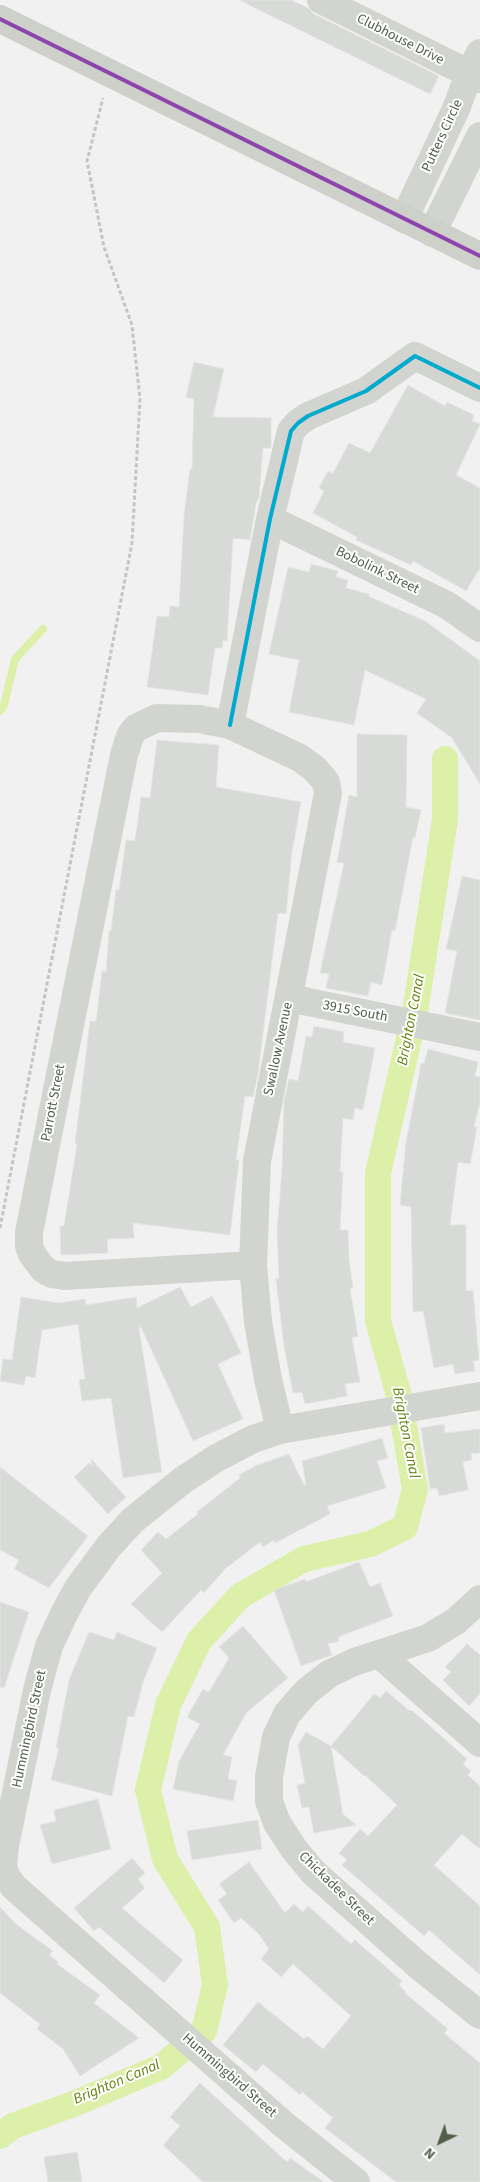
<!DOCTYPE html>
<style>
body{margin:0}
#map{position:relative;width:480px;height:2182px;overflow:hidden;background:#f1f1f2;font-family:"Source Sans 3",sans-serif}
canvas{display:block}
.north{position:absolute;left:415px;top:2117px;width:50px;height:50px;-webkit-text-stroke:4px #fff;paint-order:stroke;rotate:222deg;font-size:14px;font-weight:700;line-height:20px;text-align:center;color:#525e47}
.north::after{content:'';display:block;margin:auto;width:18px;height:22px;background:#525e47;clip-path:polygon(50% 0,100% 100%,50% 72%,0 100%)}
</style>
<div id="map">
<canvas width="480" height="2182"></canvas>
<div class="north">N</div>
</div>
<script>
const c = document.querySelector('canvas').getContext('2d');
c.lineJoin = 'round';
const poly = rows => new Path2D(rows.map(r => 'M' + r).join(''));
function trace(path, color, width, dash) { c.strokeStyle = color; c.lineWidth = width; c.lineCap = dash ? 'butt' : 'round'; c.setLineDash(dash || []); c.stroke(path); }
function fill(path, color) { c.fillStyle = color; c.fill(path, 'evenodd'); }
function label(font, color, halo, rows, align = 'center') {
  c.font = font + ' "Source Sans 3",sans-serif'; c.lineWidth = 4; c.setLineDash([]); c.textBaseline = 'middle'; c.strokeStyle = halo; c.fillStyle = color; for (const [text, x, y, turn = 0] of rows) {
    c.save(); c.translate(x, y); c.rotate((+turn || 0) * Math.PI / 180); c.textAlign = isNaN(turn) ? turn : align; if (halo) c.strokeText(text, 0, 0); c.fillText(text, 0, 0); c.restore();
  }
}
trace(poly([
 [0,711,4,705,15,659,43,629]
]), '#ddf0a9', 8);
trace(poly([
 [0,2136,13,2126,76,2103,161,2067,204,2031,215,1985,207,1927,165,1859,148,1790,168,1705,199,1641,240,1596,304,1559,370,1544,405,1527,415,1489,398,1392,378,1321,378,1173,415,1012,445,819,445,759]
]), '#ddf0a9', 26);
const building = poly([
 [239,0,291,0,308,8,314,14,439,76,430,94,239,0],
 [194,362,224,369,213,417,271,418,271,448,263,448,259,497,256,504,250,540,233,538,227,641,223,640,222,648,215,648,208,695,147,687,157,616,169,617,170,606,179,607,184,516,190,469,192,469,194,399,186,397,194,362],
 [408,385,445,406,447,402,474,415,472,421,480,424,456,475,480,488,480,568,466,591,413,561,411,565,356,540,357,537,313,513,324,491,319,488,328,471,333,473,349,443,370,453,408,385],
 [311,564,338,571,336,577,348,580,346,588,369,594,368,596,425,621,480,661,480,784,452,738,417,713,426,699,365,670,354,725,289,712,299,660,269,654,288,567,309,572,311,564],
 [357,734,407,735,406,807,421,810,415,838,413,837,395,931,392,930,382,985,371,982,368,996,326,988,329,974,320,973,344,863,337,862,349,795,357,797,357,734],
 [157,740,219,745,216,787,301,802,292,852,286,914,278,913,258,1074,253,1097,245,1096,236,1160,239,1160,230,1235,133,1223,134,1238,107,1239,108,1253,61,1255,60,1226,64,1226,77,1144,75,1144,90,1021,96,1022,102,971,106,972,109,931,111,931,116,890,119,890,126,840,135,841,141,797,150,798,157,740],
 [462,876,480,880,480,1020,445,1013,457,951,446,949,462,876],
 [314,1026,344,1032,343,1042,375,1048,363,1110,355,1108,353,1120,343,1118,340,1172,343,1172,340,1230,348,1230,349,1259,353,1288,350,1289,358,1336,352,1338,360,1382,345,1384,347,1396,305,1404,302,1392,293,1393,284,1346,276,1279,279,1278,277,1232,282,1169,284,1101,289,1079,298,1081,306,1036,312,1037,314,1026],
 [428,1049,478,1062,475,1076,480,1077,480,1102,474,1127,477,1127,472,1154,470,1164,458,1162,450,1225,466,1225,466,1291,473,1290,479,1360,473,1361,475,1371,455,1374,453,1364,434,1368,423,1311,413,1312,411,1207,400,1205,406,1142,418,1080,421,1063,424,1064,428,1049],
 [180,1287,191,1307,212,1296,225,1319,241,1353,218,1364,243,1419,193,1441,141,1327,139,1328,162,1472,123,1478,111,1398,82,1401,79,1380,85,1379,78,1324,42,1330,35,1378,26,1376,24,1385,0,1381,3,1359,12,1360,21,1297,59,1303,85,1299,86,1305,136,1297,137,1308,180,1287],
 [444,1424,445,1433,480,1429,480,1453,471,1454,472,1460,463,1462,468,1490,439,1496,437,1488,430,1489,421,1428,444,1424],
 [382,1438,388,1458,377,1461,386,1488,327,1506,330,1514,275,1543,274,1540,263,1547,260,1542,225,1569,204,1593,201,1590,162,1632,131,1604,162,1573,141,1550,158,1532,166,1539,198,1514,197,1512,240,1478,239,1475,255,1466,289,1454,304,1485,306,1485,302,1461,382,1438],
 [91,1459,126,1497,108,1514,74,1477,89,1463,92,1466,91,1459],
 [0,1467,88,1536,49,1588,14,1569,19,1560,0,1550,0,1467],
 [359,1562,370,1587,380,1583,393,1616,338,1637,339,1641,328,1644,332,1655,301,1666,274,1590,305,1579,306,1582,359,1562],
 [0,1602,29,1612,4,1688,0,1687,0,1602],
 [243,1626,288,1678,246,1713,223,1755,232,1757,228,1779,237,1781,233,1801,173,1789,179,1761,200,1724,187,1717,203,1689,209,1692,229,1658,219,1647,243,1626],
 [89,1632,114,1640,117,1632,157,1648,143,1682,134,1717,128,1716,112,1796,51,1780,59,1748,56,1748,69,1680,89,1632],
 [467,1644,480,1655,480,1694,469,1706,443,1680,451,1672,445,1667,467,1644],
 [386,1691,410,1711,411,1710,421,1718,467,1759,463,1764,471,1771,468,1775,480,1786,480,1849,462,1834,434,1865,480,1906,480,1975,429,1930,424,1936,342,1865,347,1860,339,1853,360,1829,368,1836,397,1805,365,1775,364,1776,331,1746,343,1814,356,1825,314,1833,309,1807,302,1808,297,1785,305,1783,298,1745,306,1732,331,1746,374,1694,380,1698,386,1691],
 [98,1799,111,1849,52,1864,40,1825,56,1821,54,1810,98,1799],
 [258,1820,262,1849,192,1860,187,1831,258,1820],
 [132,1858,145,1873,138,1879,145,1888,122,1908,183,1960,164,1983,99,1927,94,1931,74,1908,132,1858],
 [249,1862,285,1913,294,1904,303,1912,308,1906,351,1944,355,1940,402,1981,399,1985,406,1992,405,1993,448,2029,444,2033,480,2063,480,2182,396,2182,325,2128,333,2118,302,2092,300,2095,263,2064,256,2072,223,2045,258,2002,304,2039,307,2036,323,2049,351,2016,293,1964,281,1977,261,1959,269,1949,259,1934,241,1918,234,1923,218,1900,227,1894,219,1884,249,1862],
 [0,1907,17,1925,53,1951,49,1955,58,1962,57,1964,100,1995,94,2003,139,2038,80,2076,63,2049,37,2029,40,2024,0,1993,0,1907],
 [200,2083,287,2162,290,2158,324,2182,203,2182,163,2145,180,2126,170,2117,200,2083],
 [77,2152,82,2182,48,2182,44,2157,77,2152]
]);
fill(building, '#d7dad7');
trace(building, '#e3e4e3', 1);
trace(poly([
 [0,1228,132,543,140,399,132,325,104,247,87,161,103,98]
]), '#c7c4bc', 3, [4, 2.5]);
trace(poly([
 [321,0,480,79],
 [404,219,456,109,469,74,480,53],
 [432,233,480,136],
 [270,519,447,605,480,628],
 [230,725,270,519,291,431,298,423,308,416,366,391,415,356,480,388],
 [289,998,480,1037],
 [253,1265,64,1276,52,1274,43,1269,32,1254,29,1246,29,1233,50,1125,124,755,130,736,136,728,157,718,199,719,230,725,300,758,315,769,326,782,328,793,257,1161,253,1265,258,1322,268,1379,280,1430],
 [480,1599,456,1621,428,1638,354,1662,329,1674,306,1692,287,1714,276,1737,269,1777,269,1801,277,1823,294,1849,313,1872,419,1966,480,2015],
 [380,1655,480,1743],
 [356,2182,283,2124,14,1887,6,1876,3,1866,5,1846,37,1690,49,1646,65,1612,78,1588,109,1546,133,1520,183,1480,215,1459,253,1439,280,1430,480,1396]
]), '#d2d4cf', 28);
trace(poly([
 [0,19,480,256]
]), '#cdd1ca', 28);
trace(poly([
 [0,19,480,256]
]), '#8e44ad', 4);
trace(poly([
 [230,725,270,519,291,431,298,423,308,416,366,391,415,356,480,388]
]), '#00a9ce', 4);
label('14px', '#525e47', '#fff', [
 ["Clubhouse Drive",400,40,27],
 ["Putters Circle",443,136,-65],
 ["Bobolink Street",377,571,26],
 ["3915 South",355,1012,11],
 ["Swallow Avenue",279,1049,-78],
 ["Parrott Street",54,1103,-79],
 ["Hummingbird Street",30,1729,-78],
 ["Chickadee Street",336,1889,44],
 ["Hummingbird Street",229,2076,41]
]);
label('italic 15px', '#62810b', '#fff', [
 ["Brighton Canal",412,1020,-79],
 ["Brighton Canal",405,1433,79],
 ["Brighton Canal",117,2083,-23]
]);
</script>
